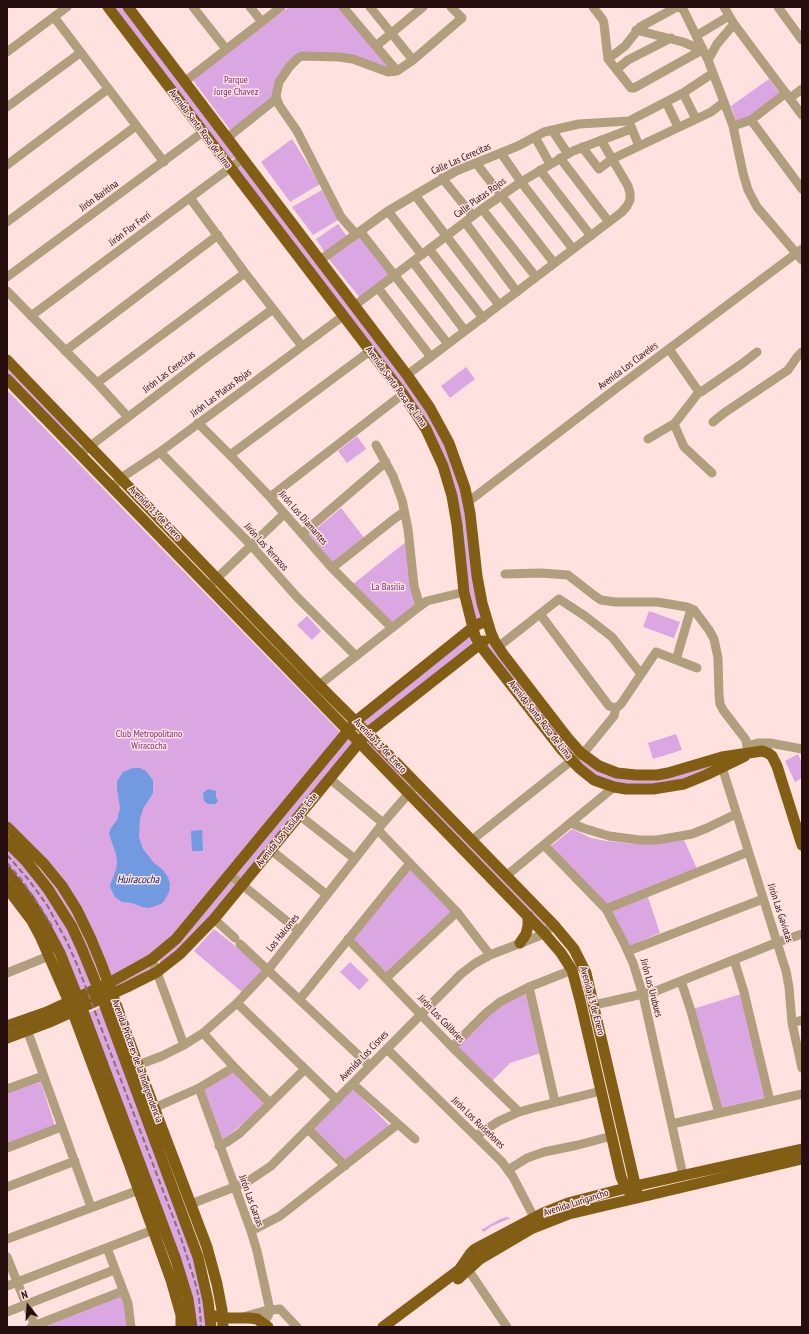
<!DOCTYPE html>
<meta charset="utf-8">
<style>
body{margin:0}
#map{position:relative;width:809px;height:1334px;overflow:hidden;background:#ffe1df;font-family:"PT Sans Narrow",sans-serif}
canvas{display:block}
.frame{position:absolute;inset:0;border:8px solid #270e0e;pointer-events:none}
.north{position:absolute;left:8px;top:1286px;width:40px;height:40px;-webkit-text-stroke:3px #ffe1df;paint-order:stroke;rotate:343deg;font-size:11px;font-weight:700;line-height:16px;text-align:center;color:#270e0e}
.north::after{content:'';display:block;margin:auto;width:14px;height:18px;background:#270e0e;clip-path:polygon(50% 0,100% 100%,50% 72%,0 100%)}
</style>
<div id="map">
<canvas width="809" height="1334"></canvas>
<div class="frame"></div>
<div class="north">N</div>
</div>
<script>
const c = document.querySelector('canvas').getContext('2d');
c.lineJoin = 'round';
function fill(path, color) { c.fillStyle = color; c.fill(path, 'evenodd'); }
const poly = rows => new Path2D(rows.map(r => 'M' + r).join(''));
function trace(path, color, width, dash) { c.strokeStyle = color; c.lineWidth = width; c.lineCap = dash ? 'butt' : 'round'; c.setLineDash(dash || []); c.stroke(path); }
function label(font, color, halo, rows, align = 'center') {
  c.font = font + ' "PT Sans Narrow",sans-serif'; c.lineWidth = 3; c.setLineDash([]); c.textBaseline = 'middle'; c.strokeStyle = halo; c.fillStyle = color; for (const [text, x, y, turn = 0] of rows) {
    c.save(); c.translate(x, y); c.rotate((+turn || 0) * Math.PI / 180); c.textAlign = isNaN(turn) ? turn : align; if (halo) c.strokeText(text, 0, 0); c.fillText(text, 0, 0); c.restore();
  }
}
fill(poly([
 [113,7,124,7,235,155,235,158,229,160],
 [289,7,341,7,392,69,354,58,302,54,275,96,231,131,192,79],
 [769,79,781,95,737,124,731,106],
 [292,139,320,184,290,202,261,162],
 [241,164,400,370,443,439,465,504,482,618,476,621,439,450,236,167],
 [322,190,338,220,313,235,292,207],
 [338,224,348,238,325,253,316,239],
 [360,234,390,274,360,298,328,258],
 [7,363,85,444,80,448,7,376],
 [466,367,475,379,450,398,441,386],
 [7,390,340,732,181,927,156,952,127,969,111,976,90,928,7,823],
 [357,436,366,449,347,463,338,451],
 [341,508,365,539,334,564,309,535],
 [407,541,417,605,393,625,352,585],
 [649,611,680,622,674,638,643,627],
 [307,616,321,631,312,640,297,625],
 [468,636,472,641,471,644,368,726,365,726,362,719],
 [490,642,575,752,572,755,486,647,487,644],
 [676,734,682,750,653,759,648,743],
 [348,736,353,742,241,878,235,874],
 [368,741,411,783,409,788,366,743],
 [798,754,802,763,802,778,795,782,785,761],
 [581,757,626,777,726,757,702,775,658,787,605,782,578,760],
 [418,791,549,922,546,928,415,794],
 [572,829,591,838,606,841,635,844,684,840,698,871,608,907,551,846],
 [7,830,65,893,103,979,98,976,89,952,7,838],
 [7,847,37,880,54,904,76,944,94,986,80,992,7,868],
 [409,868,452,911,386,972,353,939],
 [231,881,235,885,198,933,161,964,157,957],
 [648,897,660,933,629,946,612,911],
 [214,929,264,969,242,992,194,951],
 [350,962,369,980,359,990,340,972],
 [148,963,152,969,116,989,114,982],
 [527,993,541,1053,510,1063,492,1081,457,1047,491,1014,502,1006],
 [741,994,767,1097,721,1108,693,1009],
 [102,1007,202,1283,206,1327,197,1327,87,1013],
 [234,1070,266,1101,246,1121,223,1140,221,1140,202,1089],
 [41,1082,55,1126,7,1145,7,1093],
 [353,1089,391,1127,346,1163,312,1129],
 [506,1217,511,1218,492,1226,484,1232,481,1230,500,1219],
 [122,1295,129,1327,42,1327]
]), '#daa7e3');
fill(poly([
 [133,768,140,768,146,771,153,780,153,793,143,809,140,819,139,837,143,849,154,863,163,870,168,877,170,884,169,892,164,901,161,904,149,908,142,907,132,903,122,902,115,897,111,889,110,885,116,870,117,862,116,854,111,840,109,833,111,828,117,820,120,808,117,788,117,781,123,772],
 [208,789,216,791,216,797,218,801,215,804,208,804,204,801,203,793],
 [202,830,203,851,192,851,191,831]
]), '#729ae0');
trace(poly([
 [193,7,226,49],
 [250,7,262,22],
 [343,7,397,71],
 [370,7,413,60],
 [593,7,603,20,604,24,608,59,631,88,634,88,702,50],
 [724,7,734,24,802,115],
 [778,7,802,40],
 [54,17,164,162],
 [636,30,683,42,702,50],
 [696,36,729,16],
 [376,46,423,7],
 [7,52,67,7],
 [608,59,625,46,640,27,675,8,678,7,683,9,708,60,724,102,733,126,743,173,748,190,757,207,802,260],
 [708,60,717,44,734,24],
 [617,69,628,60,671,38],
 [184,82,281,7],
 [683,93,696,119],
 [790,98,802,89],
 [666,102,678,127],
 [7,107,80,53],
 [751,120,802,189],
 [630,124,639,146],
 [733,126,751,120,786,93],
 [552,130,568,154],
 [535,137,550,164],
 [227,138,276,99],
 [582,147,599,169,612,159,711,112,724,102],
 [501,153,521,182,573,249],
 [560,158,609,222],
 [476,163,554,263],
 [7,165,108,89],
 [540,170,591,236],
 [442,178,473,216],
 [415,195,499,305],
 [190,198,245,273,302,346],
 [482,209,536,277],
 [388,211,422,255],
 [7,222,136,126],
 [465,222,517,292],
 [360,231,448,344],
 [356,234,341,217,297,131,279,105,276,96,279,82,290,66,298,58,302,56,339,57,353,59,388,72,397,71,413,60,462,18,451,7],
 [429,249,483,318],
 [319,261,388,211,456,171,518,146,544,132,579,124,629,121,683,93,713,73],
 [413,262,465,331],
 [7,277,203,132],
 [378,288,431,357],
 [7,291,97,383,128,417],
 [354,306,482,209,521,182,573,151,631,129],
 [31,316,242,159],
 [669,349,699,392,701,392,743,363,757,352],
 [65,351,218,235],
 [407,375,622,212,627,206,630,200,630,193,628,186,601,140],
 [97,383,245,273],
 [713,422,724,413,788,370,797,357,802,352],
 [198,423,230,455,270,497,332,568,392,628],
 [674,424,684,447,712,473],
 [648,439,675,423,699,392],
 [376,445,393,476,402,500,408,529,414,586,420,606],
 [85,450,203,360,273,309],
 [160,452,251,545,296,596,356,656],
 [230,455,370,351],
 [112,488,121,478,160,452,343,316],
 [270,497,403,394],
 [468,502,618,387,802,249],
 [302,534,386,462],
 [332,568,394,519,404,512],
 [505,574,541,573,568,575,595,596,601,600,615,602,657,602,687,607,694,610,709,630,714,639,718,658,719,694,720,704,723,710,746,740,747,746,747,754],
 [213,582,284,514],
 [540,614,609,706,616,708],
 [498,647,559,599,585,616,612,637,641,674],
 [676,660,691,609],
 [319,685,420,606,427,601,464,592],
 [747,746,758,743,770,743,802,749],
 [722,767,786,971,789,987,792,1023,802,1068],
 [329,778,383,823],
 [299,815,355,859],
 [571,823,583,828,609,836,639,840,657,840,692,834,707,828,736,814],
 [378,830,457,912,490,955],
 [472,840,581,753,587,749,614,716,616,708,621,704,656,652,697,668],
 [544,845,606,909,623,941,633,963,643,995,683,1175],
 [271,850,327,895],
 [230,875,299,931],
 [506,876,614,787],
 [606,909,748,852],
 [214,919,235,938],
 [348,939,452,1047,519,1112],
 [240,944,370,1066],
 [628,951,763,899],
 [152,959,184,1045],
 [734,960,744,992,770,1101],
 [7,973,49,956],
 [386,978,457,912],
 [681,981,691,1011,719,1113],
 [529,987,555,1102],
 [300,999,410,863],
 [237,1003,337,1100],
 [594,1005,656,991,778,942,802,934],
 [792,1023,802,1020],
 [25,1024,91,1207],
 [203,1033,234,1067,270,1103],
 [452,1047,486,1013,500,1002,529,987,572,970],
 [387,1049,502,1162,513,1177,537,1223],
 [138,1065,162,1056,184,1045,203,1033,237,1003,268,970,383,823,417,784],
 [353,1084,415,1139],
 [199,1088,251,1231,257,1251,270,1310,268,1316,264,1323],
 [7,1089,43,1076],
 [154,1108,199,1088,234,1067],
 [672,1124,802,1094],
 [308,1129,345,1166],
 [476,1136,499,1121,519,1112,533,1108,601,1091],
 [219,1146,227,1142,240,1133,305,1069],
 [7,1148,61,1127],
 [508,1170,527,1158,544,1152,578,1145,612,1136],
 [7,1187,75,1161],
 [191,1204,247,1182,271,1166,461,974,474,964,490,955,539,936,554,925],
 [251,1231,280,1216,398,1124],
 [7,1239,139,1190],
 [107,1248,128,1303,131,1327],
 [7,1257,35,1326],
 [465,1265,507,1327],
 [7,1286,153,1230],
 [7,1312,114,1270],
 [243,1317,264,1311,280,1309,297,1327],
 [31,1327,123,1291]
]), '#b19e7d', 9);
trace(poly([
 [108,7,403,394,426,429,443,466,452,496,457,525,464,592,475,636,480,645,562,750,579,768,594,780,614,787,626,789,653,789,684,784,706,775,745,756],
 [128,7,407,375,430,408,449,443,465,488,470,513,477,576,482,603,491,633,495,642,503,654,567,737,581,753,599,766,617,773,636,775,657,775,668,773,722,757,762,751,768,753,772,756,777,766,802,845],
 [7,360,319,685,374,740,554,925,574,949,586,973,638,1197],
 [7,379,544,933,561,953,572,970,580,1000,621,1177,626,1188,635,1198],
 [7,827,44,864,62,886,77,910,91,939,101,963,138,1065,207,1247,217,1284,222,1310,223,1327],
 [7,842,26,861,48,889,72,927,82,949,102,998,198,1257,208,1301,211,1327],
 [7,872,29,899,45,925,60,953,78,998,176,1260,188,1299,192,1327],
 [7,888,32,921,41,938,69,1002,130,1166,171,1280,181,1315,181,1327],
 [520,943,526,934,528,926,528,916],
 [7,1026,47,1012,109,983,152,959,176,939,356,721,472,628,479,624,487,621],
 [7,1038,52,1021,127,987,157,972,180,954,214,919,367,733,484,641],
 [458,1279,480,1259,531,1229,569,1214,802,1159],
 [215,1316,222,1318,250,1318,257,1319,268,1327],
 [383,1327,459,1270,470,1254,475,1249,543,1213,568,1203,626,1188,802,1149]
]), '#815e14', 11);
trace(poly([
 [7,855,28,879,47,905,67,942,78,967,181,1238,195,1282,199,1298,201,1327],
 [7,863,21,879,40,907,52,926]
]), '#8c706f', 2, [6, 3]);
label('10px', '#773283', '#ffe1df', [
 ["Parque",236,80],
 ["Jorge Chavez",236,92],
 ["La Basilia",388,587],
 ["Club Metropolitano",149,734],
 ["Wiracocha",149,746]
]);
label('10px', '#270e0e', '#ffe1df', [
 ["Avenida Santa Rosa de Lima",200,129,53],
 ["Calle Las Cerecitas",461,159,-24],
 ["Jirón Baritina",99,196,-36],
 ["Calle Platas Rojos",480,198,-36],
 ["Jirón Flor Ferri",130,229,-37],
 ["Avenida Los Claveles",628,366,-37],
 ["Jirón Las Cerecitas",169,372,-37],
 ["Avenida Santa Rosa de Lima",396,387,54],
 ["Jirón Las Platas Rojas",221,393,-37],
 ["Avenida 13 de Enero",155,513,46],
 ["Jirón Los Diamantes",303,518,49],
 ["Jirón Los Terrazos",266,547,48],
 ["Avenida Santa Rosa de Lima",540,720,52],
 ["Avenida 13 de Enero",380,746,46],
 ["Avenida Los Tusilagos Este",287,830,-51],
 ["Jirón Las Gaviotas",780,913,72],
 ["Los Halcones",283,933,-51],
 ["Jirón Los Urubues",651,988,75],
 ["Avenida 13 de Enero",592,1001,75],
 ["Jirón Los Colibríes",441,1019,46],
 ["Avenida Los Cisnes",364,1056,-46],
 ["Avenida Próceres de la Independencia",137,1061,70],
 ["Jirón Los Ruiseñores",478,1123,44],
 ["Jirón Las Garzas",251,1201,70],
 ["Avenida Lurigancho",576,1203,-18]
]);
label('italic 11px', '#052764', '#ffe1df', [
 ["Huiracocha",138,880]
]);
</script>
